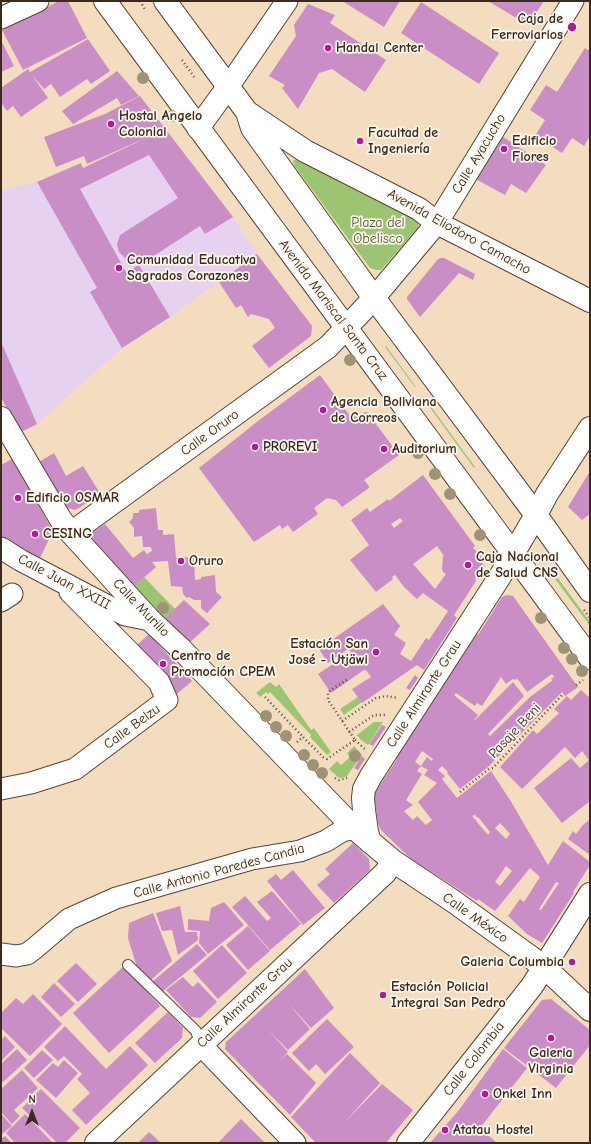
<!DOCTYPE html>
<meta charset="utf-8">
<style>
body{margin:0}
#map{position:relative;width:591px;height:1144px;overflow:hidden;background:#f4dcbf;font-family:"Comic Neue",sans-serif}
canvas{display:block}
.frame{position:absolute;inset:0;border:2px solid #3b2a1e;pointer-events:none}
.north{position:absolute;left:12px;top:1092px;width:40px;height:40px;-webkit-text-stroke:3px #fbf7ec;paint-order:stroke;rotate:0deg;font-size:11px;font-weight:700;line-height:16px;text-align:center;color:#3b2a1e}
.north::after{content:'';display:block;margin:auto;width:14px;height:18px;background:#3b2a1e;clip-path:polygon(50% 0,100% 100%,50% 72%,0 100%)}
</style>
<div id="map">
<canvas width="591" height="1144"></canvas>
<div class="frame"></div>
<div class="north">N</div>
</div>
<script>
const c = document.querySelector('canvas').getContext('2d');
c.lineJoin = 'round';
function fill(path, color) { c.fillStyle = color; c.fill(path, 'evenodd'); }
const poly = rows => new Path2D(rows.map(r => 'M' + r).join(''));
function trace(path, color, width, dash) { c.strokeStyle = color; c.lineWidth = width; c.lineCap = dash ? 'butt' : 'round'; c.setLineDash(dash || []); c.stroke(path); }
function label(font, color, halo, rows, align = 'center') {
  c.font = font + ' "Comic Neue",sans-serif'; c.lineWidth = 3.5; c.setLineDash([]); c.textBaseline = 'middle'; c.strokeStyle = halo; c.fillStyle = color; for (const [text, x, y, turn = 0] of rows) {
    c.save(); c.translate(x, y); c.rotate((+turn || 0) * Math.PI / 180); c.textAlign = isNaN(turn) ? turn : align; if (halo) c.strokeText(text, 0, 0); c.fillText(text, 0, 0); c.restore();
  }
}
fill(poly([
 [165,129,233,217,257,254,170,317,122,348,37,424,19,433,1,397,1,190,37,182,81,163,83,168]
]), '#e6d2f0');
fill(poly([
 [297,158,413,216,419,222,418,228,381,270,376,270,370,268,294,165,293,161],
 [386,346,416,387,415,387,385,347],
 [424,397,475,467,474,468,423,398],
 [549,566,590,622,590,626,547,568],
 [144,577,175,609,165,618,134,586],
 [270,682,276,687,279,684,311,730,314,728,331,752,327,755,310,737,311,735,270,692,268,694,266,692,260,697,256,693],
 [358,697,362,702,344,715,340,709],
 [374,722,383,722,368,745,361,740,357,735],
 [354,746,362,755,346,777,339,778,329,769,337,761,341,765,350,757,347,753]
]), '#9cc571');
fill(poly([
 [59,1,68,1,87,38,23,70,2,30],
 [342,1,400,1,384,27],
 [488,1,544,1,528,25],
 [421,2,499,53,479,84,401,33],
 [308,4,335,15,330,23,386,60,365,92,332,69,319,73,298,109,282,88,285,85,269,76,296,36,294,25],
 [88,39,110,71,91,84,87,79,60,97,51,84,44,89,32,75,48,98,21,117,13,106,7,111,1,103,1,88,28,69,30,72],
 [1,40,14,66,1,72],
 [585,48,590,51,590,136,584,146,572,138,562,153,535,136,545,120,530,110,546,85,557,92],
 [117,71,139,96,121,105,117,98,73,124,62,111],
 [140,96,233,217,205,234,200,226,149,259,133,263,126,259,119,252,117,244,120,235,178,198,149,155,80,189,126,272,139,265,170,317,122,348,90,292,97,288,37,182,81,163,83,168,148,137,87,164,84,156,56,167,44,137,105,114],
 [497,133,546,165,526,193,511,184,505,195,470,176],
 [257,254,312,326,311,336,269,368,252,346,275,328,269,319,251,314,248,317,241,305,236,308,219,282],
 [441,258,444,258,475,274,473,280,459,273,420,317,407,299,407,297,438,259],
 [1,342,37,424,19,433,1,397],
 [320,375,350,416,367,412,399,455,364,480,369,486,369,488,342,507,336,500,327,498,314,508,318,514,293,532,288,525,282,529,280,525,254,542,199,468,258,421],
 [54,453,66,476,83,466,100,493,79,508,75,510,68,508,65,506,39,462],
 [12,459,53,531,39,560,1,536,1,465],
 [590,471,590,514,582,520,568,507],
 [423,475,475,546,473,548,482,557,483,570,475,579,476,581,454,615,457,618,424,670,417,665,362,703,352,689,371,677,366,670,365,671,364,670,331,693,318,674,351,652,348,649,328,663,319,649,383,604,400,626,394,635,406,643,400,654,411,661,426,638,429,640,448,611,423,593,417,599,404,587,395,575,392,577,393,579,376,592,350,560,369,545,351,520,367,508,370,512,388,499,389,501],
 [400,518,403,521,394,528,391,524],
 [437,546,444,556,443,556,442,569,443,572,446,574,435,589,413,564],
 [156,508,158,530,163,530,163,535,174,534,176,558,194,557,195,580,201,579,201,577,215,575,216,592,222,597,207,613,201,608,201,600,194,600,189,597,187,598,183,594,182,587,171,586,168,561,152,562,156,567,134,586,87,536,105,524,133,558,144,550,151,560,147,554,152,551,151,547,143,547,142,536,134,537,134,528,129,522,133,518,133,513,139,513,139,510],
 [507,595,513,596,578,687,565,696,562,692,488,767,460,789,447,773,448,772,442,766,438,770,445,776,442,779,457,798,491,771,510,800,548,865,563,841,590,862,590,865,573,892,574,893,542,943,527,934,508,916,520,899,524,902,540,877,530,868,495,911,478,899,477,901,410,858,380,829,378,823,374,794,397,759,395,758,476,634,478,635,502,597],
 [552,674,554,677,551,679,553,680,530,697,490,736,488,734,524,696,513,682,474,721,474,720,478,715,454,695,456,693,475,706,477,703,482,706,501,677,506,684,513,679,516,680,517,678,527,692],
 [422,751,433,759,432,761,427,757,421,766,428,770,424,775,437,783,418,802,432,820,426,825,417,816,413,820,404,811,413,805,406,800,422,774,417,771,421,766,415,762],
 [476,814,475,816,479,818,490,832,488,835,472,816],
 [500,823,510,834,506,839,495,828],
 [506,866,512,871,500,886,495,882],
 [556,882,559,883,541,910,539,909],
 [184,600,210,624,189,643,165,618],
 [149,634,192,681,177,694,135,647],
 [415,675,418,678,410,690,406,688],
 [581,690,590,698,590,798,589,799,590,801,562,823,534,788,571,758,580,768,589,760,582,751,575,758,565,747,522,789,500,767,533,730,537,734,559,713,554,709,567,696,571,700],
 [382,725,386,727,373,746,369,744],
 [362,756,365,759,358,770,354,768],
 [590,819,590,855,568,839,573,831,576,834,582,826],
 [353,843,369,859,370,870,334,903,317,885,330,874,325,869],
 [293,870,325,908,303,925,267,881,276,874,281,880],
 [272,891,301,924,270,950,232,907,245,896,267,921,271,918,257,902],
 [224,902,244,925,208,954,199,943,200,931,188,930,188,919,209,921,211,908],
 [180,906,185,932,197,932,198,940,178,955,172,930,162,931,156,913],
 [153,913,172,961,150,981,134,966,136,964,128,938,129,923],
 [248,926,270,951,248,970,226,945],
 [197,944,207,955,162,992,152,982],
 [222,945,247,973,218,999,193,971],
 [76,963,97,984,78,1002,57,981],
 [124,966,160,1006,109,1053,73,1013],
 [305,969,334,1008,311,1028,288,1003,310,1029,288,1050,268,1030,288,1052,277,1063,287,1054,316,1083,290,1115,225,1049,226,1042],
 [183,977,193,987,198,982,217,1002,200,1018,191,1017,166,990],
 [54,983,75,1004,61,1017,41,997],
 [33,994,62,1024,30,1056,1,1028,1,1013,16,998,23,1004],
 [551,999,590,1030,590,1045,556,1088,504,1048,542,1000],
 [168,1012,183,1028,182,1038,155,1063,135,1043],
 [327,1019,354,1047,325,1074,316,1064,309,1071,292,1053],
 [65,1026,106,1069,130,1046,148,1065,86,1125,72,1110,90,1093,77,1079,82,1074,64,1056,58,1061,44,1047],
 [5,1036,15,1047,1,1061,1,1040],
 [17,1049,27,1060,3,1082,1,1080,1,1064],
 [503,1049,527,1068,480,1128,497,1143,430,1143,459,1110],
 [42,1050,53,1060,34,1078,24,1068],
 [350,1053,380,1083,343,1124,382,1084,413,1110,386,1143,316,1143,291,1117],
 [64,1060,78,1073,56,1098,36,1080,53,1063,58,1067],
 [22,1070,38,1088,14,1110,20,1116,12,1124,1,1112,1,1089],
 [41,1089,80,1128,65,1143,57,1143,22,1108],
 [1,1114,12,1126,1,1135],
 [25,1114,53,1143,15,1143,6,1133],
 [241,1119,265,1143,218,1143],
 [149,1132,161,1143,138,1143],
 [5,1136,12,1143,1,1143,1,1139]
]), '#c88ec5');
const lane = poly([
 [128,965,196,1031,201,1045]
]);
const street = poly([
 [1,18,38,1],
 [228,87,287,1],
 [374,298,437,223,573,1],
 [1,548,20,560,125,615,150,620],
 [1,601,12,594],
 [1,789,31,783,75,769,167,700,159,682,70,592,71,588],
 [1,954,16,956,27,954,35,948,69,919,116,898,252,859,300,851,326,841,342,831,354,828],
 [201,1045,295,1143]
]);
const secondary = poly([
 [1,418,61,520,71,533,150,620,181,649,354,828,393,861,453,901,532,958,556,978,590,1010],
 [536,515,547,494,590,428],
 [71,533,328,347,346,328],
 [370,842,367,832,364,810,363,798,364,789,371,776,499,578,513,554],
 [96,1143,385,873,393,861],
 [408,1143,532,986,590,894]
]);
const primary = poly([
 [105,1,590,658],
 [165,1,247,112,252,128,374,298,536,515,590,591],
 [247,112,305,151,419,209,437,223,590,301],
 [198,128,228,87],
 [346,328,374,298],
 [513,554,536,515]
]);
trace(lane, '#574536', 12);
trace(street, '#574536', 23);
trace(secondary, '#574536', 24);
trace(primary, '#574536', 24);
trace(poly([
 [140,1,146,11],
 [182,60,195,78],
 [584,610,590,618],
 [576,685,583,680],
 [265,697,303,737],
 [342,721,376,698,386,696,398,698],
 [349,732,374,715,387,715],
 [355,740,366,750],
 [297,742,303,737,323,757,327,759,355,740,328,700,328,692,348,679],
 [335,778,339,780,347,778],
 [460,792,489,769,493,768,563,694]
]), '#574536', 2.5, [1, 3]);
trace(lane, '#fff', 10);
trace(street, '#fff', 21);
trace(secondary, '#fff', 22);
trace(primary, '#fff', 22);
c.fillStyle = '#9e9374';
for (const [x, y] of [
 [143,78],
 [172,116],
 [350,360],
 [418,453],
 [435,474],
 [450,494],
 [480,535],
 [163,608],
 [541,618],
 [564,648],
 [572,659],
 [582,671],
 [266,716],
 [276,727],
 [286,736],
 [304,755],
 [355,756],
 [313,765],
 [322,773]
]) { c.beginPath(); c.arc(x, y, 6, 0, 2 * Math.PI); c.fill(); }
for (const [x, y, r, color] of [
 [572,27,5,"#b5179e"],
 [328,48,4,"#b5179e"],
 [111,124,4,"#b5179e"],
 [360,141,4,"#b5179e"],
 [504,149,4,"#b5179e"],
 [119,268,4,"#b5179e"],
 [323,410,4,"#b5179e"],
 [255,447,4,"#b5179e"],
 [384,449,4,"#b5179e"],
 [18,498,4,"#b5179e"],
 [35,534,4,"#b5179e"],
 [181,561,4,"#b5179e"],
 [468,565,4,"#b5179e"],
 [376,652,4,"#b5179e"],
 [163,664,4,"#b5179e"],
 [572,962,4,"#b5179e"],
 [383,995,4,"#b5179e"],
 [551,1038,4,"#b5179e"],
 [485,1094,4,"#b5179e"],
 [445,1130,4,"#b5179e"]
]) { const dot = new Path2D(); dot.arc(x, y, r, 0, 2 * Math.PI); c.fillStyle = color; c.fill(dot); trace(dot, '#fbf7ec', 1.5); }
label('bold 14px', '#3b2a1e', '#fbf7ec', [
 ["Caja de",563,19,"right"],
 ["Ferroviarios",563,35,"right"],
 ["Handal Center",336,48],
 ["Hostal Angelo",119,116],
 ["Colonial",119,132],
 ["Facultad de",368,133],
 ["Ingeniería",368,149],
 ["Edificio",512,141],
 ["Flores",512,157],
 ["Comunidad Educativa",127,260],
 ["Sagrados Corazones",127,276],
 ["Agencia Boliviana",331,402],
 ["de Correos",331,418],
 ["PROREVI",263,447],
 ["Auditorium",392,449],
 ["Edificio OSMAR",26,498],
 ["CESING",43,534],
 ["Caja Nacional",476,557],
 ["de Salud CNS",476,573],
 ["Oruro",189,561],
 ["Estación San",368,644,"right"],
 ["José - Utjäwi",368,660,"right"],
 ["Centro de",171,656],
 ["Promoción CPEM",171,672],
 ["Galeria Columbia",564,962,"right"],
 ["Estación Policial",391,987],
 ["Integral San Pedro",391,1003],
 ["Galeria",551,1053,"center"],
 ["Virginia",551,1069,"center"],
 ["Onkel Inn",493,1094],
 ["Atatau Hostel",453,1130]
], 'left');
label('14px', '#3b2a1e', '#fbf7ec', [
 ["Calle Ayacucho",479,154,-59],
 ["Avenida Eliodoro Camacho",459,232,29],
 ["Avenida Mariscal Santa Cruz",333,310,53],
 ["Calle Oruro",210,433,-36],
 ["Calle Juan XXIII",64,582,28],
 ["Calle Murillo",141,608,46],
 ["Calle Almirante Grau",424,694,-57],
 ["Calle Belzu",132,727,-36],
 ["Pasaje Beni",515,731,-47],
 ["Calle Antonio Paredes Candia",219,871,-15],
 ["Calle México",475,918,35],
 ["Calle Almirante Grau",245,1003,-43],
 ["Calle Colombia",474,1059,-52]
]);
label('14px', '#585837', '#fbf7ec', [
 ["Plaza del",378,223],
 ["Obelisco",378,239]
]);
</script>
